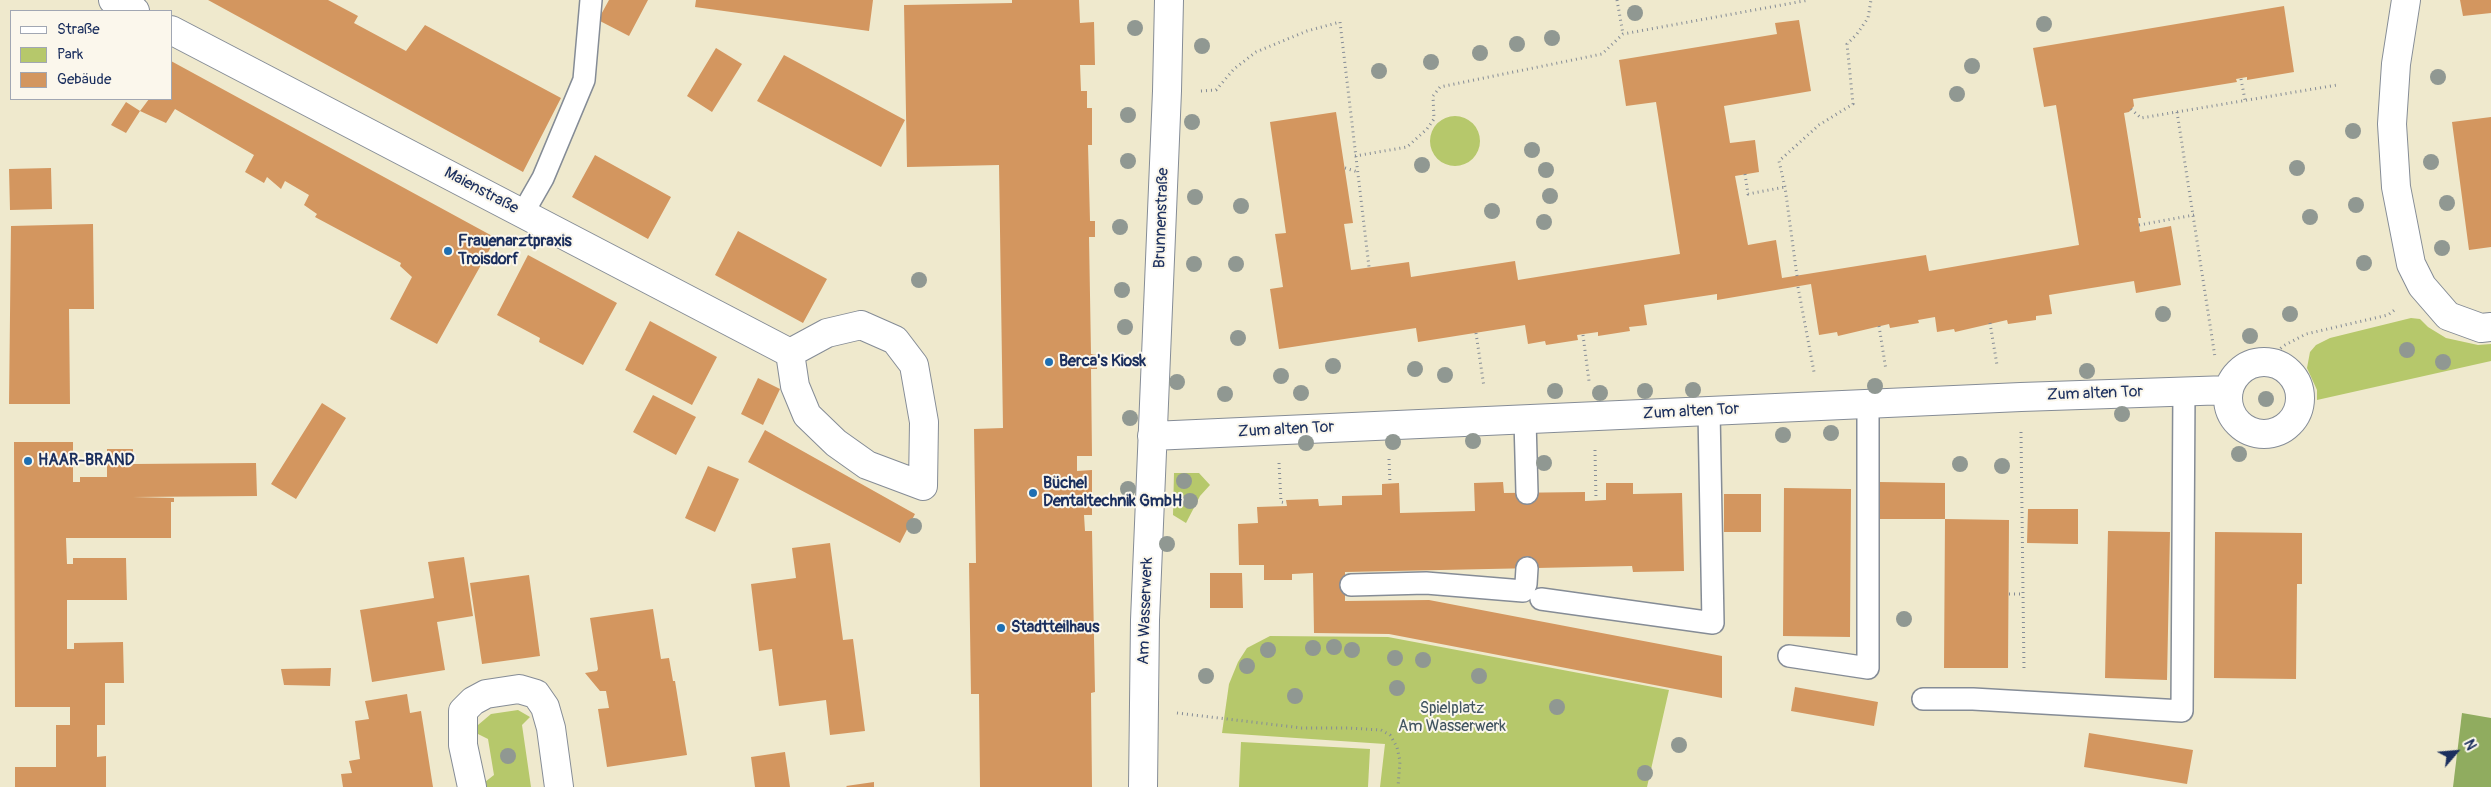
<!DOCTYPE html>
<meta charset="utf-8">
<style>
body{margin:0}
#map{position:relative;width:2491px;height:787px;overflow:hidden;background:#efe9cd;font-family:Pangolin,sans-serif}
canvas{display:block}
.legend{position:absolute;left:10px;top:10px;width:162px;height:90px;box-sizing:border-box;background:#fbf7ec;border:1px solid #a1a7b3;margin:0;padding:6px 9px;list-style:none;font-size:15px;color:#1b2f5e}
.legend li{display:flex;align-items:center;gap:10px;height:25px}
.legend b{width:25px;border:1px solid #a1a7b3}
.north{position:absolute;left:2431px;top:727px;width:50px;height:50px;-webkit-text-stroke:4px #fbf7ec;paint-order:stroke;rotate:63deg;font-size:14px;font-weight:700;line-height:20px;text-align:center;color:#1b2f5e}
.north::after{content:'';display:block;margin:auto;width:18px;height:22px;background:#1b2f5e;clip-path:polygon(50% 0,100% 100%,50% 72%,0 100%)}
</style>
<div id="map">
<canvas width="2491" height="787"></canvas>
<ul class="legend">
<li><b style="height:6px;background:#fff"></b>Straße</li>
<li><b style="height:14px;background:#b6c86b"></b>Park</li>
<li><b style="height:14px;background:#d3965f"></b>Gebäude</li>
</ul>
<div class="north">N</div>
</div>
<script>
const c = document.querySelector('canvas').getContext('2d');
c.lineJoin = 'round';
function fill(path, color) { c.fillStyle = color; c.fill(path, 'evenodd'); }
const poly = rows => new Path2D(rows.map(r => 'M' + r).join(''));
function trace(path, color, width, dash) { c.strokeStyle = color; c.lineWidth = width; c.lineCap = dash ? 'butt' : 'round'; c.setLineDash(dash || []); c.stroke(path); }
function label(font, color, halo, rows, align = 'center') {
  c.font = font + ' Pangolin,sans-serif'; c.lineWidth = 4; c.setLineDash([]); c.textBaseline = 'middle'; c.strokeStyle = halo; c.fillStyle = color; for (const [text, x, y, turn = 0] of rows) {
    c.save(); c.translate(x, y); c.rotate((+turn || 0) * Math.PI / 180); c.textAlign = isNaN(turn) ? turn : align; if (halo) c.strokeText(text, 0, 0); c.fillText(text, 0, 0); c.restore();
  }
}
fill(poly([
 '1430 141a25 25 0 1 1 50 0a25 25 0 1 1-50 0Z',
 [2411,318,2420,319,2428,327,2446,338,2478,345,2491,344,2491,361,2317,400,2317,390,2307,368,2310,352,2316,345,2330,338],
 [1174,473,1199,473,1210,485,1200,496,1186,523,1173,515],
 [1270,636,1388,637,1669,690,1647,787,1380,787,1385,744,1222,733,1229,684,1238,662,1247,648],
 [518,710,530,717,522,725,531,787,485,787,485,782,494,775,488,739,478,734,478,725,491,714],
 [1241,742,1370,749,1368,787,1239,787]
]), '#b6c86b');
fill(poly([
 [2462,713,2491,718,2491,787,2453,787]
]), '#90ac5f');
fill(poly([
 [208,0,328,0,358,16,354,23,406,51,425,25,561,98,523,172],
 [609,0,648,0,629,36,598,20],
 [696,0,873,0,869,31,695,7],
 [1012,0,1079,0,1080,23,1094,22,1095,65,1080,65,1081,91,1087,91,1087,108,1092,108,1092,145,1088,145,1090,221,1095,221,1095,237,1089,237,1090,295,1091,354,1097,355,1097,369,1091,369,1092,456,1077,456,1077,471,1092,470,1092,515,1084,515,1085,531,1092,531,1095,692,1091,693,1092,787,980,787,979,694,971,694,969,563,976,563,974,429,1003,428,999,165,907,167,904,5,1012,3],
 [2460,0,2491,0,2491,13,2463,16],
 [2284,6,2294,72,2247,80,2247,77,2236,79,2237,82,2133,99,2134,106,2129,112,2124,113,2141,218,2138,218,2140,232,2171,226,2181,285,2136,293,2134,281,2049,295,2052,314,2036,316,2036,320,2008,324,2007,320,1955,332,1954,329,1937,332,1935,317,1918,320,1919,323,1890,328,1889,324,1838,336,1837,332,1819,335,1811,284,1717,300,1717,294,1644,305,1647,325,1629,327,1630,331,1598,336,1598,332,1577,335,1578,340,1546,345,1545,341,1528,344,1525,325,1418,342,1416,328,1279,349,1270,289,1283,287,1275,234,1286,233,1270,122,1336,112,1353,223,1344,224,1351,270,1409,262,1411,277,1515,261,1518,280,1680,254,1656,102,1626,106,1619,60,1777,34,1775,23,1799,20,1811,91,1724,106,1730,143,1755,140,1759,172,1735,176,1748,245,1776,240,1782,278,1926,255,1929,271,2079,245,2056,105,2044,107,2033,48],
 [716,48,742,64,712,112,687,96],
 [784,55,905,120,881,167,757,101],
 [171,61,496,238,437,344,390,319,412,277,400,266,401,263,315,217,317,214,304,205,309,195,285,181,281,189,267,177,264,183,245,172,254,155,175,109,166,123,140,111,126,133,111,125,126,102,140,111,149,99,171,99],
 [2491,117,2491,247,2469,250,2452,122],
 [595,155,671,197,648,239,572,197],
 [51,168,52,209,10,210,9,169],
 [93,224,94,309,69,309,70,404,9,404,11,226],
 [738,231,827,279,803,323,715,275],
 [528,255,617,303,583,365,539,342,540,338,497,315],
 [650,321,717,357,692,405,625,370],
 [758,378,780,389,763,425,741,414],
 [653,395,696,417,676,455,633,432],
 [322,403,346,418,296,499,271,484],
 [765,430,915,514,900,543,748,462],
 [14,442,73,442,73,482,80,482,80,477,107,477,107,449,133,449,133,464,256,463,257,496,133,497,174,498,174,502,171,502,171,538,66,538,67,564,73,564,73,558,126,558,127,600,67,600,67,649,74,649,74,643,123,642,124,683,105,683,105,725,97,725,97,757,106,756,106,787,15,787,15,767,56,767,56,725,70,725,70,707,15,707],
 [708,466,739,479,715,532,685,518],
 [1503,482,1504,493,1585,492,1585,501,1606,500,1606,483,1633,483,1633,494,1682,493,1684,571,1633,572,1632,566,1345,572,1345,601,1429,600,1722,656,1722,698,1389,634,1314,633,1313,573,1292,574,1292,580,1264,580,1264,565,1239,565,1238,524,1258,523,1257,507,1287,506,1286,500,1318,499,1319,506,1342,505,1342,496,1382,495,1382,484,1399,483,1400,513,1475,511,1474,483],
 [1879,482,1945,483,1945,519,2009,520,2008,668,1944,668,1945,519,1878,519],
 [1784,488,1851,489,1850,637,1783,636],
 [1724,494,1761,494,1761,532,1724,532],
 [2028,509,2078,509,2078,544,2027,543],
 [2108,531,2170,532,2167,680,2105,678],
 [2215,532,2302,533,2302,584,2297,584,2296,679,2214,678],
 [830,543,843,640,853,639,865,731,830,735,826,700,779,706,772,649,759,651,751,584,796,578,792,548],
 [464,557,473,616,437,622,445,670,372,682,360,610,434,598,428,562],
 [1210,573,1242,573,1243,608,1210,608],
 [529,575,540,656,482,664,470,583],
 [653,609,661,659,669,658,673,681,675,681,687,755,607,767,598,709,609,708,606,691,600,691,585,673,597,671,598,669,590,618],
 [331,668,330,686,284,685,281,669],
 [1795,687,1878,702,1874,726,1791,711],
 [407,694,410,713,421,711,433,787,343,787,341,774,352,773,349,761,360,759,355,721,369,719,365,701],
 [2089,733,2193,750,2187,784,2084,767],
 [785,752,790,787,755,787,751,757],
 [874,782,874,787,847,787,846,786]
]), '#d3965f');
const service = poly([
 [523,213,543,178,584,80,591,0],
 [1525,420,1527,493],
 [1351,585,1426,583,1523,591,1526,584,1527,568],
 [1541,599,1713,623,1709,411],
 [1789,656,1868,668,1868,404],
 [1923,699,1973,699,2182,711,2184,390]
]);
const minor = poly([
 [113,0,135,11],
 [2406,0,2396,64,2392,124,2396,187,2411,264,2422,286,2448,316,2481,328,2491,327],
 [171,30,790,353],
 [861,325,895,340,914,365,924,422,923,486,867,465,836,443,807,415,795,386,790,353,827,333,861,325],
 '2228 398a36 36 0 1 1 72 0a36 36 0 1 1-72 0Z',
 [1152,436,2021,397,2229,390],
 [472,787,463,745,463,711,473,701,486,694,519,689,536,694,545,707,551,728,559,787],
 [1143,787,1145,620,1167,91,1169,0]
]);
trace(service, '#858c96', 24);
trace(minor, '#858c96', 30);
trace(poly([
 [1617,0,1623,34],
 [2241,79,2245,100],
 [1201,91,1216,90,1234,69,1256,52,1307,31,1340,22,1369,267],
 [2131,109,2141,118,2337,85],
 [2177,112,2215,357],
 [1355,156,1407,147,1427,129,1434,119,1433,96,1440,87,1602,54,1623,34,1809,0],
 [1345,168,1358,172],
 [1745,174,1748,194,1785,187],
 [2139,225,2194,215],
 [1797,276,1785,187,1779,161,1819,125,1853,104,1847,44,1857,34,1868,18,1871,0],
 [1798,287,1814,372],
 [1990,323,1997,365],
 [1879,326,1886,370],
 [1476,333,1484,387],
 [1583,335,1589,381],
 [2266,362,2283,346,2306,334,2388,315,2397,308],
 [2021,432,2024,671],
 [1595,450,1596,500],
 [1389,459,1390,483],
 [1279,463,1281,502,1286,503],
 [2009,594,2023,594],
 [1177,713,1302,728,1349,728,1381,730,1390,735,1397,747,1400,761,1398,787]
]), '#858c96', 3, [1, 4]);
trace(service, '#fff', 21);
trace(minor, '#fff', 28);
c.fillStyle = '#909892';
for (const [x, y] of [
 [1635,13],
 [2044,24],
 [1135,28],
 [1552,38],
 [1517,44],
 [1202,46],
 [1480,53],
 [1431,62],
 [1972,66],
 [1379,71],
 [2438,77],
 [1957,94],
 [1128,115],
 [1192,122],
 [2353,131],
 [1532,150],
 [1128,161],
 [2431,162],
 [1422,165],
 [2297,168],
 [1546,170],
 [1550,196],
 [1195,197],
 [2447,203],
 [2356,205],
 [1241,206],
 [1492,211],
 [2310,217],
 [1544,222],
 [1120,227],
 [2442,248],
 [2364,263],
 [1194,264],
 [1236,264],
 [919,280],
 [1122,290],
 [2163,314],
 [2290,314],
 [1125,327],
 [2250,336],
 [1238,338],
 [2407,350],
 [2443,362],
 [1333,366],
 [1415,369],
 [2087,371],
 [1445,375],
 [1281,376],
 [1177,382],
 [1875,386],
 [1693,390],
 [1555,391],
 [1645,391],
 [1301,393],
 [1600,393],
 [1225,394],
 [2266,399],
 [2122,414],
 [1130,418],
 [1831,433],
 [1783,435],
 [1473,441],
 [1393,442],
 [1306,443],
 [2239,454],
 [1544,463],
 [1960,464],
 [2002,466],
 [1184,481],
 [1128,489],
 [1190,501],
 [914,526],
 [1167,544],
 [1904,619],
 [1334,647],
 [1313,648],
 [1268,650],
 [1352,650],
 [1395,658],
 [1423,660],
 [1247,666],
 [1206,676],
 [1479,676],
 [1397,688],
 [1295,696],
 [1557,707],
 [1679,745],
 [508,756],
 [1645,773]
]) { c.beginPath(); c.arc(x, y, 8, 0, 2 * Math.PI); c.fill(); }
for (const [x, y, r, color] of [
 [448,251,5,"#1f6fb2"],
 [1049,362,5,"#1f6fb2"],
 [28,461,5,"#1f6fb2"],
 [1033,493,5,"#1f6fb2"],
 [1001,628,5,"#1f6fb2"]
]) { const dot = new Path2D(); dot.arc(x, y, r, 0, 2 * Math.PI); c.fillStyle = color; c.fill(dot); trace(dot, '#fbf7ec', 2); }
label('16px', '#1b2f5e', '#fbf7ec', [
 ["Maienstraße",481,191,28],
 ["Brunnenstraße",1162,218,-88],
 ["Zum alten Tor",2095,394,-2],
 ["Zum alten Tor",1691,412,-3],
 ["Zum alten Tor",1286,430,-3],
 ["Am Wasserwerk",1146,611,-88]
]);
label('bold 16px', '#1b2f5e', '#fbf7ec', [
 ["Frauenarztpraxis",458,242],
 ["Troisdorf",458,260],
 ["Berca's Kiosk",1059,362],
 ["HAAR-BRAND",38,461],
 ["Büchel",1043,484],
 ["Dentaltechnik GmbH",1043,502],
 ["Stadtteilhaus",1011,628]
], 'left');
label('16px', '#425561', '#fbf7ec', [
 ["Spielplatz",1452,709],
 ["Am Wasserwerk",1452,727]
]);
</script>
